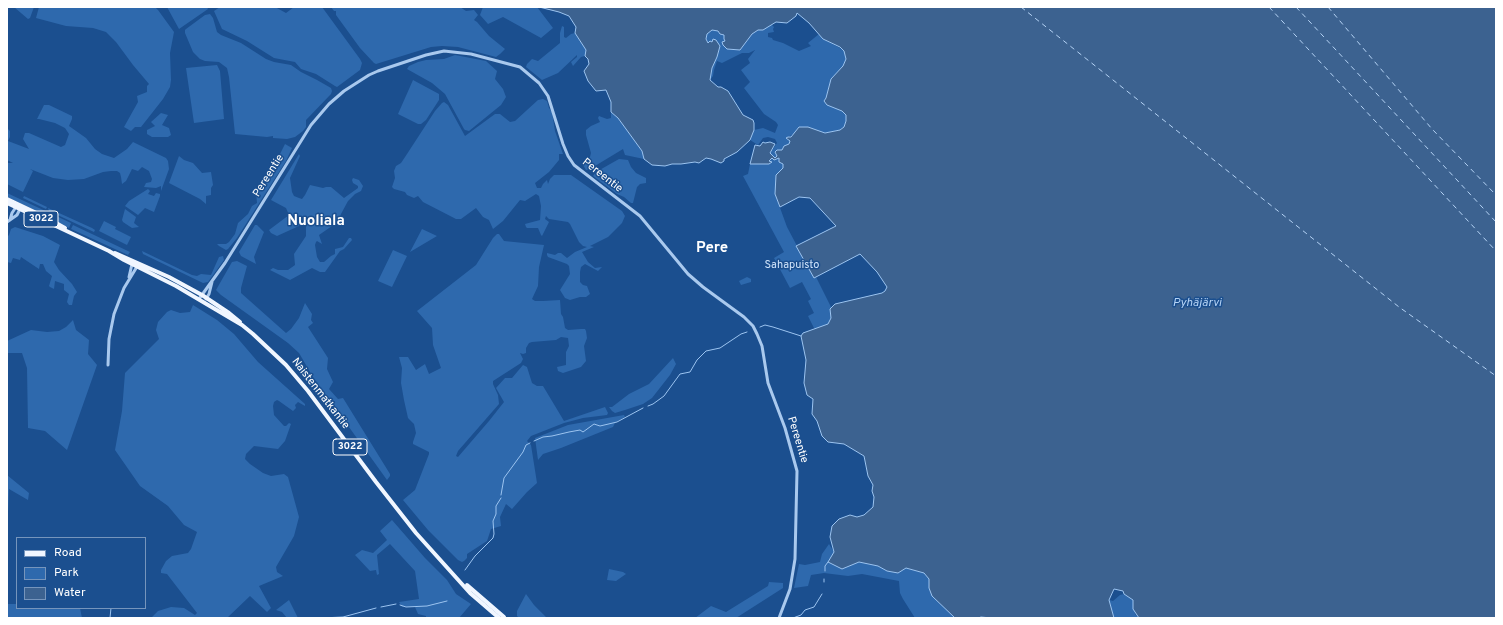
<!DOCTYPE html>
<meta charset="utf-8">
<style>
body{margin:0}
#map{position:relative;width:1503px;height:625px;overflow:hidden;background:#1b4f8f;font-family:Overpass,sans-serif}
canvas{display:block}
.frame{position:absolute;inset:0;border:8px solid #fff;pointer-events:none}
.legend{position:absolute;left:16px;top:537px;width:130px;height:72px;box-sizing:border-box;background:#1b4f8f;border:1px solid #7695bc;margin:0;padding:5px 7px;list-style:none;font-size:12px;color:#fff}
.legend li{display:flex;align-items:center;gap:8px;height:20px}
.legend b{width:20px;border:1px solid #7695bc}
</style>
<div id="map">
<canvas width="1503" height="625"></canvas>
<div class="frame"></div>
<ul class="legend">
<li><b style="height:5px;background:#f0f6ff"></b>Road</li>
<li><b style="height:11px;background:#2e69ad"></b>Park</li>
<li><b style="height:11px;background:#3c6290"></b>Water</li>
</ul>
</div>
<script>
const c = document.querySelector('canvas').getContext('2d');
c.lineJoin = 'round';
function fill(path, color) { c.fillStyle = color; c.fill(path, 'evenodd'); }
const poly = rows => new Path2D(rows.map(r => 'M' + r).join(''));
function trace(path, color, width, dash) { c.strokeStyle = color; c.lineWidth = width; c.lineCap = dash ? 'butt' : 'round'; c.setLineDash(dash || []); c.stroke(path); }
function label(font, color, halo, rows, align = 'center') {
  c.font = font + ' Overpass,sans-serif'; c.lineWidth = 3; c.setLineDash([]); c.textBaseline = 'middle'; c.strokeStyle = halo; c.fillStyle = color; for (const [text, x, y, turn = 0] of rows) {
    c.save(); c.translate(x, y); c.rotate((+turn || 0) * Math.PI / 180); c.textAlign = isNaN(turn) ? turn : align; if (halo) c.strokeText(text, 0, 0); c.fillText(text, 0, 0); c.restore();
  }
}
fill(poly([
 [14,7,34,7,30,18,28,19],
 [39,7,155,7,158,10,174,32,170,53,171,80,170,87,163,99,141,127,135,127,131,131,124,127,138,102,137,96,147,92,147,86,149,84,133,65,116,42,106,32,93,28,66,26,36,18],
 [167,7,207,7,208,9,179,29],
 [220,7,275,7,286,13,294,7,322,7,360,59,362,63,360,70,337,87,335,86,316,74,301,69,295,62,274,58,247,41,222,29,214,11],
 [331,7,460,7,466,11,474,10,478,15,474,20,477,22,489,36,505,49,500,54,496,57,458,47,442,46,431,47,376,64,374,63,360,48,336,15,336,11,334,11],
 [483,7,537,7,553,28,541,38,503,17,488,24,480,15],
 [210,14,213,18,217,32,221,35,241,43,266,59,274,62,291,65,301,72,317,80,331,88,332,91,331,94,306,120,306,127,303,131,295,137,287,139,273,138,273,136,267,137,235,134,229,77,227,68,219,62,205,61,200,59,193,52,185,33,185,30,186,29,205,15],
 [771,24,774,27,773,29,774,32,768,33,768,37,772,38,773,40,783,43,799,51,811,46,808,43,819,34,823,39,840,48,844,51,846,59,843,66,831,79,826,98,837,109,842,111,847,115,846,121,844,127,840,130,825,133,808,127,786,138,790,141,789,144,782,150,777,150,775,152,777,156,775,158,770,153,777,143,775,139,768,137,763,138,758,145,750,140,754,130,763,128,775,133,778,125,776,122,764,114,744,88,750,82,741,70,750,63,748,59,755,50,749,53,742,53,722,63,717,61,714,70,713,76,710,80,712,68,718,52,718,49,713,42,708,43,706,39,707,34,712,30,718,31,724,35,725,41,723,42,728,49,740,50,752,34,758,29],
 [562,26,564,27,564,37,566,38,571,34,575,33,586,50,585,56,581,57,573,66,571,62,577,57,577,55,558,73,542,80,526,67,527,64,532,59,538,61,560,43,560,33],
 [455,55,486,61,497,71,495,79,503,89,506,97,501,105,469,131,465,130,464,129,445,94,432,83,407,69,409,66,418,62,426,60,444,59],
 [217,65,220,71,224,119,194,123,186,68],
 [413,80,439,94,439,100,426,120,421,124,418,124,398,114],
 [543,99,547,101,549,108,552,112,555,131,563,154,559,154,559,160,549,172,535,183,537,188,541,188,543,184,547,180,548,184,550,179,554,175,571,175,622,211,625,216,622,223,608,237,590,246,594,247,582,252,588,262,595,268,602,267,598,271,585,264,581,267,580,272,580,282,583,285,587,286,590,294,586,297,580,297,570,300,565,298,560,290,570,274,569,266,567,264,548,257,547,255,547,253,555,255,558,253,561,253,567,258,575,252,587,247,583,246,579,242,570,224,568,222,549,219,546,216,545,219,549,222,542,236,541,235,538,228,527,228,526,227,525,224,540,220,541,206,539,196,536,194,525,201,520,200,503,221,493,229,489,220,483,217,476,208,461,219,456,219,423,202,418,196,414,198,407,195,405,192,394,189,392,187,395,178,394,171,396,166,401,163,407,154,435,111,442,103,444,102,448,105,465,136,495,114,500,114,510,122,515,121,538,100],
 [44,105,49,105,72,116,72,119,69,126,86,138,95,149,102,154,114,158,127,149,133,142,166,158,168,161,169,169,161,191,161,186,156,188,144,187,146,183,151,182,152,179,149,171,142,167,138,171,132,169,126,181,122,184,121,177,120,173,117,171,111,171,103,172,84,179,68,180,53,178,30,169,33,171,23,192,7,184,7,163,13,163,7,160,7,128,10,131,10,137,8,141,29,149,23,139,25,133,29,133,61,147,65,145,69,134,65,128,55,123,39,119,37,119],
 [611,112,618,118,642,151,644,159,625,155,623,149,590,169,586,170,583,165,590,157,591,153,586,135,586,130,591,126,600,122,598,118,599,116,607,119,611,118],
 [161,113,168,115,162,125,169,128,171,135,168,137,152,137,147,134,147,130,155,126,151,122],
 [285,144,292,148,286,161,237,238,228,249,226,250,219,246,217,244,226,244,229,242,235,234,238,223,248,214,252,206,257,203,256,191,264,186],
 [299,154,300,156,290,178,292,192,294,196,299,198,302,199,305,195,310,185,323,188,326,187,331,187,344,198,358,188,358,186,353,183,352,180,353,178,359,180,363,186,361,191,355,194,348,201,341,214,338,224,329,220,323,221,332,226,319,235,322,244,317,241,316,242,315,245,317,257,320,262,324,262,331,256,335,254,335,249,343,247,349,238,351,238,352,240,344,249,340,251,325,272,320,272,312,268,290,280,270,270,273,268,278,270,288,270,295,265,294,254,306,236,306,226,303,224,299,226,277,236,271,233,269,230,289,215,286,208,271,200],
 [179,156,184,160,193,163,202,173,211,172,213,185,211,188,211,195,206,196,206,204,200,199,169,183],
 [772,158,774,159,779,158,783,164,783,169,775,194,787,227,814,278,816,277,831,307,831,318,828,324,815,330,808,316,814,313,808,301,811,299,802,282,790,288,774,258,784,252,743,176,748,174,750,164,769,164,769,161],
 [619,159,628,160,631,167,636,173,646,178,646,183,640,184,637,187,633,203,631,203,624,197,617,194,593,176,596,172],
 [148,189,150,191,148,194,154,196,156,193,160,194,160,196,154,212,145,208,138,215,125,206,129,201],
 [7,193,71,223,69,228,47,216,7,197],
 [24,196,47,207,46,209,23,198],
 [48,208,92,228,95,230,94,232,49,211],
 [125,209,136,217,134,223,139,227,132,228,123,222,122,220],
 [104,221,116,227,115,229,131,237,127,245,99,231],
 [73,225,130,252,128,255,71,229],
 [255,225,257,225,264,232,254,257,256,264,241,256,239,252],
 [15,227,43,236,60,245,54,262,59,270,72,284,77,292,74,296,72,305,69,305,67,302,69,294,64,290,64,284,55,281,54,289,50,287,49,286,52,276,46,271,43,264,40,264,39,269,21,257,20,260,13,258,11,263,7,262,7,237,9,235,11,229],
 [422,229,437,236,410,252],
 [497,234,499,234,504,241,544,245,539,267,538,286,532,299,535,301,543,301,560,300,561,314,563,317,565,328,568,330,581,329,585,329,586,331,587,338,584,346,586,361,581,367,563,373,558,371,557,367,566,365,566,352,569,346,568,338,561,337,556,340,532,342,529,343,526,348,526,353,523,354,520,353,523,359,521,363,493,381,493,384,498,395,499,404,458,451,456,456,458,457,489,421,504,402,496,388,505,378,512,378,523,365,527,367,532,383,537,386,543,386,564,421,605,407,608,413,607,415,583,418,564,423,531,436,527,441,531,445,537,483,527,492,512,509,506,504,500,517,501,526,491,529,487,541,467,554,467,558,464,561,462,562,458,560,428,530,403,500,415,490,429,454,429,452,413,444,413,442,416,433,414,424,408,418,404,400,401,383,402,368,399,357,408,357,416,370,425,364,429,374,441,368,433,345,432,328,417,311,476,265,493,238],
 [393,250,407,256,392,287,378,281],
 [142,251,192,275,197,276,201,274,211,275,219,257,223,256,224,260,208,282,203,283,143,254],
 [237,261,247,266,241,288,241,293,286,333,291,329,299,318,305,303,312,314,311,320,313,323,308,327,328,358,327,369,333,382,329,389,338,399,343,398,390,474,390,476,387,480,313,377,299,353,288,343,221,295,216,290,232,262],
 [747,277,751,279,751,282,741,285,739,281],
 [193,305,217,320,234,334,258,362,305,404,305,406,298,402,295,405,296,408,293,411,279,401,277,400,274,402,273,406,274,415,284,426,286,426,289,423,291,424,285,441,278,449,254,446,246,454,245,459,250,464,263,473,271,476,284,474,288,477,299,517,294,536,276,567,277,572,283,576,259,586,271,608,267,612,250,596,227,618,151,618,158,611,171,607,184,608,195,615,197,613,167,574,161,573,161,570,166,561,172,556,188,553,191,549,197,532,184,525,168,506,140,486,115,450,122,411,125,373,159,339,156,330,158,322,167,312,171,310,180,313,190,312],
 [73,320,76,330,89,340,88,354,97,365,67,450,45,431,28,428,27,368,22,353,7,353,7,341,31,330,47,332,59,331,66,327],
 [673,358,676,364,670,375,652,398,643,404,625,410,615,413,612,411,609,407,612,407,629,394,649,384],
 [624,415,625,417,615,423,613,427,561,448,543,454,538,460,535,438,568,425],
 [7,475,29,493,28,500,9,489,7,536],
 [392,520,425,558,447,580,456,594,471,604,459,618,426,618,426,616,418,614,415,607,402,607,399,602,419,599,415,571,390,544,377,555,379,574,377,575,376,570,370,571,355,555,362,550,373,553,387,540,380,531],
 [829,544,834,552,833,564,842,568,859,562,878,566,887,571,898,573,906,568,924,573,929,579,929,588,955,618,915,618,903,599,900,593,899,581,862,574,848,576,824,573,811,575,808,586,794,588,799,564,805,565,820,562,822,554],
 [609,569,623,572,626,574,616,581,607,580],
 [769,582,783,583,783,588,736,618,695,618,711,606,726,612,768,586],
 [526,594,534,605,547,618,519,618,517,616,517,611],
 [1124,594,1133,600,1135,614,1139,618,1114,618,1109,600,1113,601,1120,595],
 [289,600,298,618,287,618,282,612,276,610],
 [7,604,17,604,17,608,80,608,82,618,7,618]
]), '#2e69ad');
const water = poly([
 [539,7,1496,7,1496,618,1139,618,1133,609,1133,600,1124,594,1123,591,1114,589,1109,600,1114,618,991,618,981,617,978,618,955,618,932,596,929,588,929,579,924,573,906,568,898,573,887,571,878,566,859,562,842,569,828,562,834,552,830,537,832,526,839,519,850,515,857,517,864,515,873,507,874,497,872,491,873,485,868,476,864,456,844,444,828,442,822,436,817,421,812,414,813,399,807,395,804,383,806,360,801,336,803,333,828,324,831,318,830,309,835,304,882,293,885,291,887,287,877,272,860,254,814,278,796,246,836,226,810,198,799,197,780,207,775,194,776,175,783,168,783,164,779,162,779,158,774,160,772,158,769,161,772,162,769,164,750,164,755,145,760,146,763,142,765,143,770,142,775,144,770,153,775,158,777,156,775,152,777,150,782,150,784,146,789,144,790,141,786,138,788,137,791,137,799,127,808,127,825,133,840,130,844,127,846,121,846,115,842,111,827,105,824,101,826,98,831,79,843,66,846,59,844,51,840,47,823,39,809,23,797,13,796,16,787,23,776,22,763,30,758,30,752,34,740,50,727,49,723,45,722,42,725,41,724,39,724,35,720,34,718,31,712,30,707,34,706,39,708,43,710,41,712,42,713,39,716,40,720,46,717,57,712,68,710,80,718,87,721,87,728,91,743,115,753,120,754,123,754,130,750,140,737,152,724,159,724,161,721,163,711,159,706,158,699,163,695,162,681,164,672,164,665,166,652,165,644,159,642,151,618,118,611,112,611,102,606,90,596,91,588,81,584,71,589,64,588,59,585,56,586,50,575,33,576,27,569,16,559,12,539,7]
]);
fill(water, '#3c6290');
trace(water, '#9cc4f0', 1);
trace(poly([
 [760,327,765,325,773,327,801,336],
 [648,406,653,404,664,396,680,374,690,372,697,360,706,351,720,348,741,334,747,332],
 [534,441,543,437,552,436,569,432,580,430,583,432,594,424,600,426,617,422,643,408],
 [501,495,504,478,523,452,526,445,530,443],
 [465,570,475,556,493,538,494,534,493,521,496,514,496,506,501,498],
 [825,571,825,566,828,562],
 [824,582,824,579],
 [400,605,406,607,427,606,447,601],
 [381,607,396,604],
 [110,618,111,608],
 [321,618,343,617,376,608],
 [793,618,801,615,805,610,814,607,822,594]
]), '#9cc4f0', 1);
trace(poly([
 [1021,7,1399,307,1496,376],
 [1269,7,1496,251],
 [1296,7,1496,222],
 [1328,7,1432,129,1496,195]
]), '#b5d3f5', 1, [5, 4]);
trace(poly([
 [10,220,12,213,16,207],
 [7,222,17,215,21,207],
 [129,277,132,264],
 [199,299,225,263,311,125,329,104,344,91,369,75,378,71,426,55,444,51,471,54,520,67,539,83,548,96,563,144,568,156,574,165,640,216,688,274,703,287,744,317,753,326,757,334,762,346,768,383,785,428,797,471,795,559,790,589,779,618],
 [206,299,209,294,212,282],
 [108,365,109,339,114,314,124,288,138,265]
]), '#a9c9ee', 3);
trace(poly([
 [7,199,47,218,65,228],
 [7,203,109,251,124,260,176,286,242,325,253,334,286,365,308,391,376,482,416,533,470,593,499,618],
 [115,253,169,277,202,295,229,313,240,322],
 [467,585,504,617]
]), '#f0f6ff', 4);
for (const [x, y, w] of [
 [41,219,34],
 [350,447,34]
]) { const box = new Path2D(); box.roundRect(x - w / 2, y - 8, w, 16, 3); c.fillStyle = '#1b4f8f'; c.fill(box); trace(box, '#fff', 1); }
label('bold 10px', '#fff', null, [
 ["3022",41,219],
 ["3022",350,447]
]);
label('11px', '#fff', '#1b4f8f', [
 ["Pereentie",269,176,-58],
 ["Pereentie",602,176,38],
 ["Naistenmatkantie",320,394,52],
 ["Pereentie",797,440,73]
]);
label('11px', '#cfe3fa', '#1b4f8f', [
 ["Sahapuisto",792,266]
]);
label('italic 12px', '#b5d3f5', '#1b4f8f', [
 ["Pyhäjärvi",1197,304]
]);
label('bold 15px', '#fff', '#1b4f8f', [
 ["Nuoliala",316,222],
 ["Pere",712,249]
]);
</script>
